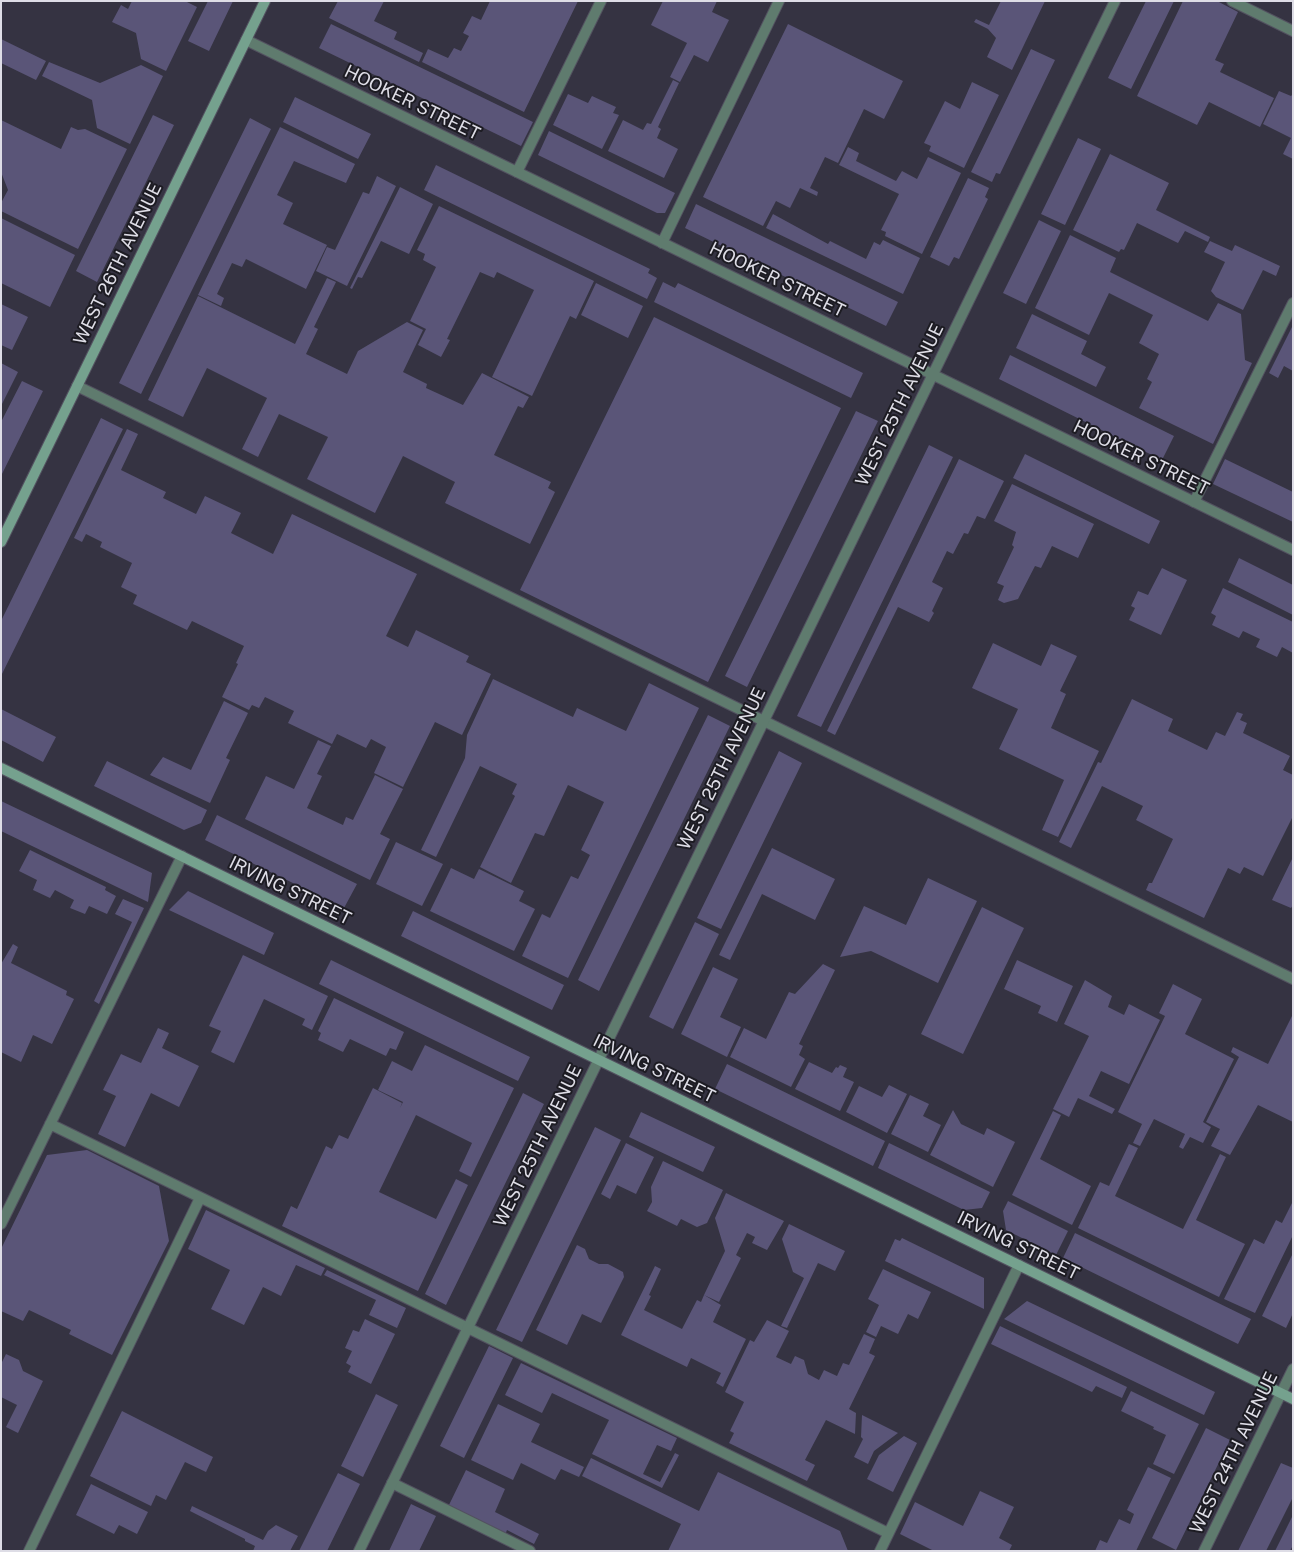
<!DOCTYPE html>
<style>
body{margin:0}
#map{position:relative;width:1294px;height:1552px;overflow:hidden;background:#353342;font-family:"Public Sans",sans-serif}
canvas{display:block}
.frame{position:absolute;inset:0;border:2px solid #dedde6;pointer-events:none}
</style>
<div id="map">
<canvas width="1294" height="1552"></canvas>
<div class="frame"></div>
</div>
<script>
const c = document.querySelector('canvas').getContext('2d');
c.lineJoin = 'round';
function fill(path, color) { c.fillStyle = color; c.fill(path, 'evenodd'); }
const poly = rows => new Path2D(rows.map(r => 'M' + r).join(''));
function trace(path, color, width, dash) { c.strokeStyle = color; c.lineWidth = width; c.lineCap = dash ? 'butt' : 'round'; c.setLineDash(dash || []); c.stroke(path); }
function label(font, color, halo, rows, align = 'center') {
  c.font = font + ' "Public Sans",sans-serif'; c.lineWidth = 4; c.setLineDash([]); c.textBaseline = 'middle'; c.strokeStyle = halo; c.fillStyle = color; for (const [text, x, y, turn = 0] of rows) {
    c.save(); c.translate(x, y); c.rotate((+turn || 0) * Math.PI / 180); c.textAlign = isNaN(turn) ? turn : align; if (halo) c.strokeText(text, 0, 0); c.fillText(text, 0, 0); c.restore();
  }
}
fill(poly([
 [132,1,185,1,197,7,166,71,141,59,136,33,112,22,121,5,128,9],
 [208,1,233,1,209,51,188,41],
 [338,1,384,1,374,21,397,32,394,39,423,53,419,62,329,18],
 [490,1,578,1,524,112,422,62,428,49,448,58,454,48,461,51,469,36,463,33,472,16,481,20],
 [663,1,717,1,712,12,729,20,708,62,694,55,680,82,670,77,687,43,651,25],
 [1001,1,1045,1,1012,70,987,57,996,38,988,29,974,22,976,19,989,25],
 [1146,1,1174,1,1131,89,1108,78],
 [1183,1,1217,1,1238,12,1215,60,1224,64,1220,72,1274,98,1260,127,1209,102,1197,125,1137,96],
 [331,24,533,122,521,146,319,48],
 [788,24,903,81,884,119,864,109,838,163,825,157,810,188,818,192,817,196,800,188,790,208,776,201,763,226,703,197],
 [1,39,46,61,36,80,1,63],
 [1031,49,1055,60,1000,174,996,173,992,182,971,172],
 [49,62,100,83,141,65,163,76,130,144,97,128,92,100,42,76],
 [673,80,679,83,658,127,661,129,657,138,678,149,664,178,608,151,623,120,643,130,647,123,651,124],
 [972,82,999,95,964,168,929,151,931,146,924,143,945,101,960,109],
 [1279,91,1291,96,1293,94,1293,159,1283,154,1291,138,1263,124],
 [568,94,588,103,592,96,616,107,613,113,619,115,602,149,553,125],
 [295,97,371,134,358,159,283,122],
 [153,115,174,125,97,282,76,271],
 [250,118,271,129,141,394,119,383],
 [1,120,61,149,71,127,78,130,85,129,127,149,78,249,1,211,1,203,8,190,1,172],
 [280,127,355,164,346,183,294,161,277,195,293,203,283,224,327,245,306,289,246,259,242,267,232,263,217,294,224,298,221,306,198,295],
 [549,131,675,193,665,213,657,213,538,155],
 [1078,138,1101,149,1065,225,1041,214],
 [848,147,859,153,856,161,896,181,902,171,917,179,928,157,961,173,922,254,885,236,886,232,881,230,899,194,839,165],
 [1110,154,1169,183,1156,210,1210,237,1208,242,1185,231,1178,243,1137,223,1124,250,1121,249,1119,252,1073,230],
 [436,165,650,269,648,273,657,278,647,299,424,190],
 [377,176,396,186,347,286,316,271,327,247,335,250,363,192,369,194],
 [968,178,989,188,985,197,988,199,959,259,954,257,949,266,930,257],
 [400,187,433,204,409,254,381,241,362,278,358,277,352,289,350,288],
 [696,204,898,302,886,326,685,228],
 [439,206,594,281,576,319,570,316,532,396,492,377,534,290,497,272,494,278,480,272,447,339,450,340,441,357,418,345,426,329,410,321,436,267,423,260,425,254,417,250],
 [773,214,828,244,830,241,866,259,874,242,880,245,883,240,920,258,903,294,766,228],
 [1,218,75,255,50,307,1,283],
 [1039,220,1061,231,1026,304,1003,293],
 [1070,235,1116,258,1110,272,1208,321,1218,303,1241,314,1245,360,1252,363,1213,444,1139,408,1152,382,1147,379,1159,354,1139,343,1153,315,1109,293,1089,335,1035,308],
 [1210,241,1232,251,1235,245,1280,266,1276,276,1263,270,1243,310,1216,297,1211,291,1225,262,1204,252],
 [327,278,336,282,314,327,318,329,306,354,347,374,358,351,407,322,423,330,403,372,427,384,426,388,463,405,482,373,529,397,523,408,518,406,494,455,551,482,548,488,555,492,530,544,445,503,455,482,403,456,375,513,307,479,328,437,279,414,258,457,242,449,267,398,207,368,183,417,148,400,198,296,295,344],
 [663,282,675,288,678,283,863,373,851,398,654,302],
 [596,283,643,306,628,338,581,315],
 [1,304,28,317,12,350,1,345],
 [1032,314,1087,341,1081,354,1106,367,1096,387,1016,348],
 [654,317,841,408,708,682,520,590],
 [1293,325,1293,371,1284,366,1278,378,1269,373],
 [1010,355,1174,436,1162,460,999,379],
 [1,363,18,372,1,406],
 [22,381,43,391,1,476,1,422],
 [856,411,878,421,747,687,725,676],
 [101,418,123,429,1,676,1,621],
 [127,429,138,434,121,470,166,492,163,498,196,514,205,496,241,513,231,533,273,554,292,514,417,574,386,636,408,647,416,630,469,656,466,662,491,674,462,735,435,722,403,787,374,773,386,747,371,739,366,748,337,734,332,744,288,723,294,711,265,697,259,708,252,705,249,710,222,697,238,664,236,663,244,646,192,621,187,630,133,604,137,595,121,587,132,563,100,547,102,542,86,534,82,542,74,538],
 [929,445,953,457,821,727,797,716],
 [1025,454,1160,521,1149,544,1013,478],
 [959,459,1004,481,985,519,977,516,968,534,964,533,953,554,947,551,932,582,943,588,932,611,934,613,929,622,898,607,835,735,827,731],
 [1225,459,1293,492,1293,522,1213,484],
 [1012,484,1094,524,1078,558,1052,546,1041,568,1035,566,1018,599,1004,603,998,600,1004,586,997,583,1014,547,1012,545,1016,532,994,521],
 [1239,558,1293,585,1293,615,1228,582],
 [1162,568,1187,580,1161,635,1129,620,1135,608,1131,606,1138,591,1148,595],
 [1223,588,1293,622,1293,653,1282,647,1277,657,1256,647,1260,639,1243,631,1239,638,1212,625,1216,616,1211,613],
 [993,643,1041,666,1051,644,1077,656,1060,691,1066,694,1051,728,1099,751,1058,837,1042,830,1064,780,999,749,1018,709,972,688],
 [493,679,573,717,577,708,626,731,649,683,699,708,568,978,522,956,542,914,550,918,571,876,578,879,590,855,581,850,604,802,568,785,544,836,535,833,511,883,480,867,515,796,512,794,517,784,480,766,436,857,421,850,465,758,467,735],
 [1132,699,1173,719,1168,731,1207,750,1216,732,1225,736,1237,712,1243,714,1240,720,1247,723,1243,733,1290,756,1283,770,1293,775,1293,816,1263,876,1244,867,1240,874,1228,868,1204,918,1146,890,1149,883,1152,883,1173,839,1136,820,1143,806,1102,786,1071,848,1059,842,1098,762,1101,763],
 [224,701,248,713,226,758,230,760,210,803,150,775,163,757,191,770],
 [1,709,56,737,43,762,1,740],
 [708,715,730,726,599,991,578,980],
 [318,740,331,746,317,774,322,776,307,808,343,825,346,817,353,820,375,775,403,789,380,834,390,839,370,880,245,819,266,776,294,789],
 [779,751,802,763,721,929,697,918],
 [107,761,207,810,201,823,184,830,94,786],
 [1,801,152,873,148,902,1,831],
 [217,815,357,884,344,908,205,840],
 [396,842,443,864,422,906,376,884],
 [772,848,835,879,815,920,762,894,730,960,719,955],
 [30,850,106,887,105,890,116,896,107,914,89,906,85,914,70,908,74,900,55,890,50,898,33,890,37,880,19,871],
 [1293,857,1293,905,1291,908,1272,900],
 [451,868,474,879,479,869,524,891,519,901,535,909,514,951,430,911],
 [928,878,977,901,938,983,871,951,840,957,864,906,906,925],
 [188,891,274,933,264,955,169,910],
 [123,899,144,908,99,1004,94,1001,132,922,115,914],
 [982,907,1024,928,963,1054,921,1034],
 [413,911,564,985,552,1010,401,936],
 [695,922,719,934,673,1029,649,1017],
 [13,944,18,947,11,963,67,991,66,995,74,999,52,1044,33,1035,21,1062,1,1052,1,964],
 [243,955,328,996,312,1030,302,1025,305,1019,264,999,234,1063,211,1052,221,1031,209,1026],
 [331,960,530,1057,518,1081,319,984],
 [1017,960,1073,986,1057,1022,1038,1013,1041,1006,1004,989],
 [823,964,835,970,799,1044,803,1046,799,1055,805,1059,791,1087,730,1057,744,1028,766,1039,789,992,795,994],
 [713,967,738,979,720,1017,741,1027,727,1057,681,1034],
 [1085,980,1112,996,1108,1007,1124,1015,1129,1004,1160,1020,1129,1084,1101,1071,1089,1096,1115,1109,1112,1114,1078,1098,1069,1117,1053,1109,1089,1036,1064,1024],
 [1173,984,1202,999,1185,1034,1234,1059,1203,1122,1211,1127,1203,1143,1190,1137,1183,1149,1179,1147,1185,1134,1154,1119,1140,1146,1133,1143,1142,1124,1118,1112,1165,1016,1159,1013],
 [334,998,404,1032,396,1050,390,1048,386,1056,350,1039,343,1052,318,1040,321,1033,318,1031],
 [1293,1014,1293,1122,1258,1105,1230,1155,1211,1146,1220,1129,1206,1122,1239,1057,1231,1052,1233,1047,1268,1064],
 [158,1028,169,1033,162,1048,199,1066,179,1107,151,1093,125,1147,98,1134,116,1096,103,1090,121,1054,141,1063],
 [425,1045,514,1088,471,1177,459,1171,472,1143,416,1115,379,1192,436,1219,456,1179,468,1185,418,1291,282,1226,291,1206,297,1209,326,1146,332,1149,339,1135,348,1139,373,1088,402,1103,400,1108,403,1102,378,1090,392,1061,412,1071],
 [809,1062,832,1073,836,1067,838,1068,840,1065,847,1068,843,1077,854,1082,840,1111,795,1089],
 [727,1064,885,1141,873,1166,715,1089],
 [889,1085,907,1094,887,1133,846,1112,859,1086,882,1097],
 [523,1093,544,1104,446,1305,425,1294],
 [910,1095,929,1104,923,1116,941,1125,928,1152,891,1134],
 [953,1110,961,1124,984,1135,987,1128,1015,1142,993,1187,930,1155],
 [1053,1111,1061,1115,1040,1159,1091,1186,1072,1225,1012,1195],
 [641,1112,715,1147,703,1172,629,1137],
 [595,1127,621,1140,522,1342,496,1330],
 [626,1143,654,1157,636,1194,617,1185,610,1199,601,1194],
 [889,1143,990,1192,982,1208,964,1210,878,1168],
 [1129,1144,1138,1148,1115,1196,1183,1229,1220,1154,1226,1157,1196,1220,1245,1244,1219,1297,1078,1228,1100,1182,1109,1186],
 [87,1150,159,1186,169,1241,112,1355,69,1334,71,1330,29,1310,23,1321,1,1311,1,1249,47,1155],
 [663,1161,723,1190,707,1223,697,1227,681,1219,677,1226,647,1211,652,1202,651,1187],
 [726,1193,784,1221,767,1250,752,1243,755,1237,747,1233,736,1255,741,1258,719,1302,704,1295,725,1251,715,1218],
 [1008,1201,1068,1231,1056,1255,1006,1230,1003,1211],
 [1293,1201,1293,1235,1255,1313,1224,1299,1254,1239,1264,1244,1276,1220,1282,1223],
 [206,1210,325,1268,321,1276,296,1265,281,1296,263,1287,244,1325,211,1309,230,1270,188,1249],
 [789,1224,845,1251,835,1271,818,1263,787,1328,781,1326,804,1278,793,1272,782,1239],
 [1075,1233,1251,1319,1238,1344,1063,1258],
 [902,1238,984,1278,984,1309,885,1261,895,1239,900,1241],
 [577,1245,585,1249,589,1259,599,1264,608,1264,623,1272,624,1277,601,1323,582,1314,567,1345,536,1330],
 [1293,1253,1293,1313,1286,1328,1262,1316],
 [655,1266,661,1269,649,1295,651,1296,644,1310,682,1329,697,1300,701,1302,704,1295,721,1305,713,1322,746,1339,723,1387,716,1383,721,1373,691,1358,687,1367,621,1335],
 [883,1269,931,1292,918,1319,908,1314,898,1334,881,1326,876,1337,866,1332,879,1305,868,1299],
 [327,1270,406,1308,397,1328,369,1315,376,1300,324,1275],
 [1027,1301,1215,1392,1204,1415,1004,1319],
 [365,1319,395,1334,371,1384,348,1372,351,1366,346,1363,352,1351,345,1348,353,1330,359,1332],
 [767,1320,789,1331,776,1357,791,1364,795,1356,804,1360,808,1374,819,1380,824,1370,837,1376,843,1363,849,1365,864,1334,875,1339,869,1353,875,1356,849,1409,856,1413,855,1434,826,1420,805,1460,815,1465,807,1481,729,1443,734,1433,730,1431,744,1402,725,1392,750,1340,754,1342],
 [1000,1326,1127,1387,1122,1398,1096,1386,1092,1392,991,1344],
 [489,1346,513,1358,464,1458,440,1446],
 [6,1354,19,1360,23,1371,43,1381,18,1433,6,1427,17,1405,1,1397,1,1364],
 [521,1363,677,1438,671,1451,657,1445,643,1474,660,1482,675,1453,679,1455,662,1488,592,1454,609,1420,552,1393,542,1413,505,1395],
 [1131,1391,1199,1424,1174,1474,1153,1464,1166,1435,1153,1429,1154,1427,1121,1411],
 [376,1394,398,1405,363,1477,341,1466],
 [498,1404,540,1424,531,1442,584,1467,579,1477,561,1469,555,1480,521,1463,513,1480,471,1460],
 [122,1411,213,1457,206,1472,185,1462,166,1500,156,1495,151,1506,90,1476],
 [862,1415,898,1433,874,1451,868,1464,854,1457,863,1439,861,1437],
 [1206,1428,1230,1440,1176,1550,1152,1538],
 [904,1436,917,1443,893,1492,867,1479,879,1455],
 [591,1458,699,1511,718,1472,840,1531,848,1551,668,1551,681,1524,582,1476],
 [1281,1463,1293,1468,1293,1497,1266,1551,1238,1551],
 [1148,1467,1171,1478,1136,1551,1095,1551,1100,1540,1107,1543,1119,1519,1130,1524,1134,1514,1127,1510],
 [466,1470,505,1489,495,1512,539,1534,534,1544,507,1530,505,1535,448,1507],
 [338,1473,360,1484,327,1551,299,1551],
 [91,1484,148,1512,137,1534,119,1525,114,1534,76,1515],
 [980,1491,1014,1507,999,1538,1012,1545,1009,1551,934,1551,900,1534,915,1502,963,1526],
 [411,1504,436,1516,419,1551,389,1551],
 [192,1506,263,1540,268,1531,276,1525,298,1536,290,1551,253,1551,255,1546,245,1541,245,1539,190,1511],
 [1293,1515,1293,1545,1290,1551,1275,1551]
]), '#5a5578');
const lane = poly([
 [1232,1,1293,31],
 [517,172,601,1],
 [662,243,779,1],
 [77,386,1293,979],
 [1194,502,1293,303],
 [50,1124,888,1533],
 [1,1224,182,856],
 [392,1483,530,1551],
 [29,1551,200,1198],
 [880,1551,1019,1265]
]);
const street = poly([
 [246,40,1293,550],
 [359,1551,1115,1],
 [1204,1551,1293,1369]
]);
const secondary = poly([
 [1,542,265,1],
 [1,768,1293,1399]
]);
trace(lane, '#535260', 12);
trace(street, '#535260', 12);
trace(secondary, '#535260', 12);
trace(lane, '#5f7b6e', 10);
trace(street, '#5f7b6e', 10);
trace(secondary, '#75a18e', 10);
label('18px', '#dedde6', '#1d1c23', [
 ["HOOKER STREET",412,103,26],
 ["WEST 26TH AVENUE",118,264,-64],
 ["HOOKER STREET",777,280,26],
 ["WEST 25TH AVENUE",900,405,-64],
 ["HOOKER STREET",1141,458,26],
 ["WEST 25TH AVENUE",722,769,-64],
 ["IRVING STREET",290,891,26],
 ["IRVING STREET",654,1069,26],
 ["WEST 25TH AVENUE",538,1146,-64],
 ["IRVING STREET",1018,1246,26],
 ["WEST 24TH AVENUE",1234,1453,-64]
]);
</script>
